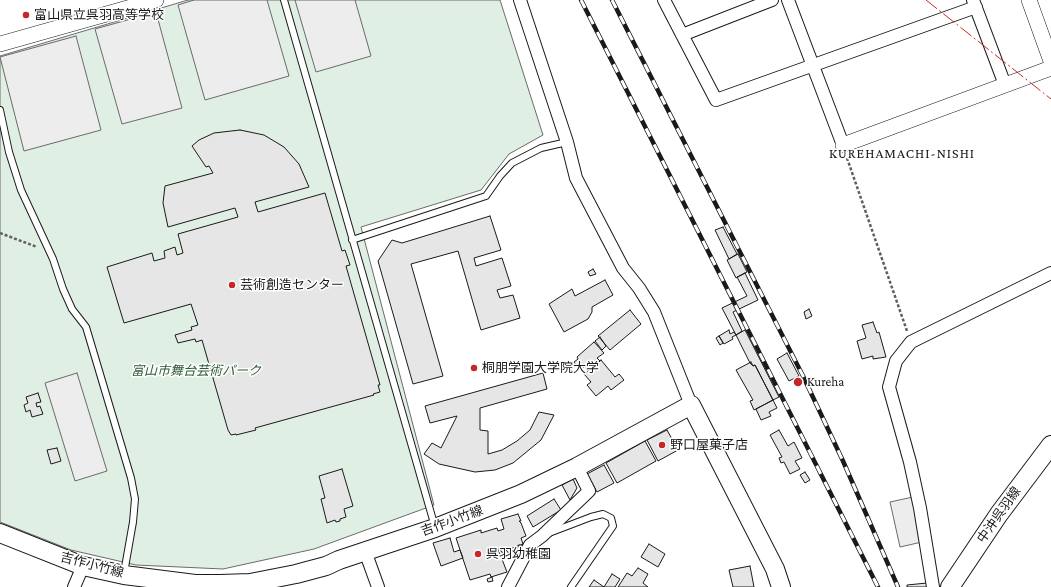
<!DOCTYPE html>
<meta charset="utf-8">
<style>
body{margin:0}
canvas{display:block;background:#fff}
</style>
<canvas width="1051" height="587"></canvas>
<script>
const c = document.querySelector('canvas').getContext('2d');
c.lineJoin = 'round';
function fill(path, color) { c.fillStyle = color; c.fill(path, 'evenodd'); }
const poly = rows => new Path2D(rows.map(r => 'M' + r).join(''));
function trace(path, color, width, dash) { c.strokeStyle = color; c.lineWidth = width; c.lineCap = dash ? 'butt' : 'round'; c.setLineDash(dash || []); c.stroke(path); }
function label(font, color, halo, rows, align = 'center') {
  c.font = font + ' "Crimson Pro","Noto Sans JP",serif'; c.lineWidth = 3; c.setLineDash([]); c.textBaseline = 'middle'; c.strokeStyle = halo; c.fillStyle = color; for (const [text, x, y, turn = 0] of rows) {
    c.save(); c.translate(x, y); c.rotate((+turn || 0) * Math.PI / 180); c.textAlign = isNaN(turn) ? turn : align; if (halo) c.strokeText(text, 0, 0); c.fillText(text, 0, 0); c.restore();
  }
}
const green = poly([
 [188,0,500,0,543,135,509,154,481,190,361,227,434,505,314,549,223,569,136,565,71,550,0,522,0,56,188,0]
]);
fill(green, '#e0efe3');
trace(green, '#6a6a6a', 1);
const parking = poly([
 [194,0,267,0,289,76,205,100,178,5,194,0],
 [295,0,355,0,371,56,316,72,295,0],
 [156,12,182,108,122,124,95,29,156,12],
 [76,36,101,130,24,151,0,57,76,36],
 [77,373,107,471,75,481,45,383,77,373],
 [913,497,922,542,900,547,890,502,913,497]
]);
fill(parking, '#ededed');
trace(parking, '#6a6a6a', 1);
const building = poly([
 [240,130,264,135,284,147,299,164,309,187,255,202,258,212,325,193,342,251,345,250,350,265,346,266,380,385,378,385,380,392,373,394,374,395,255,428,256,430,236,435,236,434,231,435,228,430,202,340,196,342,195,339,178,343,175,335,192,330,191,327,198,325,191,304,124,323,107,267,152,253,154,261,165,258,164,251,175,247,177,255,183,253,178,234,238,217,235,208,168,227,163,203,165,186,213,173,209,166,206,167,192,146,199,140,214,133,240,130],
 [490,216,501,250,474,258,476,266,502,258,511,286,497,290,500,298,513,295,520,318,481,330,458,251,411,264,443,376,413,384,378,261,392,240,402,243,490,216],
 [723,227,737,254,729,259,715,230,723,227],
 [738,254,747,272,736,278,727,260,738,254],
 [593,269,596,274,590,276,588,272,593,269],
 [745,273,758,300,733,312,742,331,736,335,722,308,747,296,737,277,745,273],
 [605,280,613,295,592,307,592,312,588,319,564,332,549,304,572,289,575,296,605,280],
 [809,309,812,316,806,319,804,312,809,309],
 [630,310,641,324,610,350,598,336,630,310],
 [873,322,877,333,879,332,886,357,873,359,873,356,862,359,857,341,866,338,862,325,873,322],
 [729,330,730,334,734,332,736,335,732,337,733,339,724,344,719,336,729,330],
 [745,330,779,397,773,400,755,365,753,366,750,363,736,335,745,330],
 [719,336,723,343,720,345,716,338,719,336],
 [600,337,606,346,602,350,595,341,600,337],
 [594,342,604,353,597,358,600,361,588,371,585,366,580,370,574,362,578,359,577,357,594,342],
 [787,353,799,376,789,381,777,359,787,353],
 [601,360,615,377,619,374,624,380,611,390,608,386,596,396,587,385,591,382,584,374,601,360],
 [751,362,753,366,755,365,773,400,754,410,750,401,753,400,736,370,751,362],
 [543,373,547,389,480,408,480,430,488,431,488,454,502,450,517,441,530,430,539,412,554,415,541,440,513,463,495,470,475,472,439,464,424,454,432,443,441,448,457,416,430,423,425,406,543,373],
 [38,393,41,402,36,403,37,407,40,406,43,414,32,417,30,410,26,412,24,405,28,403,26,397,38,393],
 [773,400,777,408,769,412,771,416,761,420,756,409,773,400],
 [667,430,678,450,658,461,647,440,667,430],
 [779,430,788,446,794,442,802,458,795,461,800,469,790,474,784,462,781,463,779,458,782,457,770,435,779,430],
 [645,441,656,461,617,483,606,463,645,441],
 [57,448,61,461,51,464,47,450,57,448],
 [604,465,614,483,597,492,587,474,604,465],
 [342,469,353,506,344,509,346,517,340,519,340,521,336,522,335,520,327,523,321,499,325,498,319,476,342,469],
 [805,472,810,480,805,483,800,475,805,472],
 [573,479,577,488,570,500,562,485,573,479],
 [554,499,561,510,533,527,527,516,554,499],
 [518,514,521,521,519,521,521,523,526,536,521,538,523,544,504,551,503,547,498,549,507,572,491,577,490,574,470,580,456,538,481,530,481,533,497,528,498,531,504,529,501,519,518,514],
 [450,538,454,552,460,550,463,558,441,566,433,543,450,538],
 [649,544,665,554,658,567,641,557,649,544],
 [519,545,523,546,519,554,516,551,519,545],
 [750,566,754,587,733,587,729,570,750,566],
 [638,568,648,574,643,583,648,587,618,587,627,573,632,576,638,568],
 [612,574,620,579,615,587,604,587,612,574],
 [492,577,493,581,488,582,487,579,492,577],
 [594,580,604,587,589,587,594,580],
 [927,583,928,587,907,587,907,585,927,583]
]);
fill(building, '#e6e6e6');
trace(building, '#1a1a1a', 1);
const service = poly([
 [284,0,435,527],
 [0,110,9,152,21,190,53,259,63,289,72,309,86,327,131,478,135,499,133,522,124,573],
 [352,240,486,196,500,176,512,163,541,148,567,142],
 [549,533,591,517,603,514,611,518,613,526,571,587]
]);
const minor = poly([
 [520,0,567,142,576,178,623,268,639,288,654,312,691,405],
 [664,0,716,100,976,7],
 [788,0,843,145],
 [973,0,1005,85],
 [682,35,772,0],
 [365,551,378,587],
 [74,587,83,566],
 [508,587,530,545,542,536,589,491,577,467],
 [933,587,920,508,910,462,889,387,896,361,911,342,1051,273]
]);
const tertiary = poly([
 [1029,0,1051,61],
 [0,44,156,0],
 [843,145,1051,68]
]);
const secondary = poly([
 [0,533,83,566,124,575,195,584,220,584,250,583,296,574,326,566,339,560,435,528,521,494,577,467,691,405,775,569,781,587],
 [950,587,999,514,1051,445]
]);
trace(service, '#1a1a1a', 8);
trace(minor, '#1a1a1a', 14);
trace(tertiary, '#1a1a1a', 16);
trace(secondary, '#1a1a1a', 20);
trace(poly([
 [847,158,907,331],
 [0,233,37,247]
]), '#5f5f5f', 2.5, [3, 2]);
trace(service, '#fff', 6);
trace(minor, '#fff', 12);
trace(tertiary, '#fff', 15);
trace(secondary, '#fff', 18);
const rail = poly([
 [581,0,878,587],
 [612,0,803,376,843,461,898,587]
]);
trace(rail, '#1a1a1a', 4.5);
trace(rail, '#fff', 3, [9]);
trace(poly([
 [926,0,1051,99]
]), '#c62828', 1, [14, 3, 2, 3]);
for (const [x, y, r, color] of [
 [26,15,4,"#c62828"],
 [232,285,4,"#c62828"],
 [474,368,4,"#c62828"],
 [798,382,5,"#c62828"],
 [662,445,4,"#c62828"],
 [478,554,4,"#c62828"]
]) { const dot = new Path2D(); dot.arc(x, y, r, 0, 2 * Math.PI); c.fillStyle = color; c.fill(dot); trace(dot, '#fff', 1.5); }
label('13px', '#1a1a1a', '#fff', [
 ["富山県立呉羽高等学校",34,15],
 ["芸術創造センター",240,285],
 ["桐朋学園大学院大学",482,368],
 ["Kureha",807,382],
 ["野口屋菓子店",670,445],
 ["呉羽幼稚園",486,554]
], 'left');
label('italic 13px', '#2b5a34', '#fff', [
 ["富山市舞台芸術パーク",196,371]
]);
label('13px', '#1a1a1a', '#fff', [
 ["中沖呉羽線",999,515,-55],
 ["吉作小竹線",452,521,-20],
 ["吉作小竹線",92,565,15]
]);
c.letterSpacing = '1px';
label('14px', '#1a1a1a', '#fff', [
 ["KUREHAMACHI-NISHI",902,154]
]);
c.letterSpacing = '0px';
</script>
